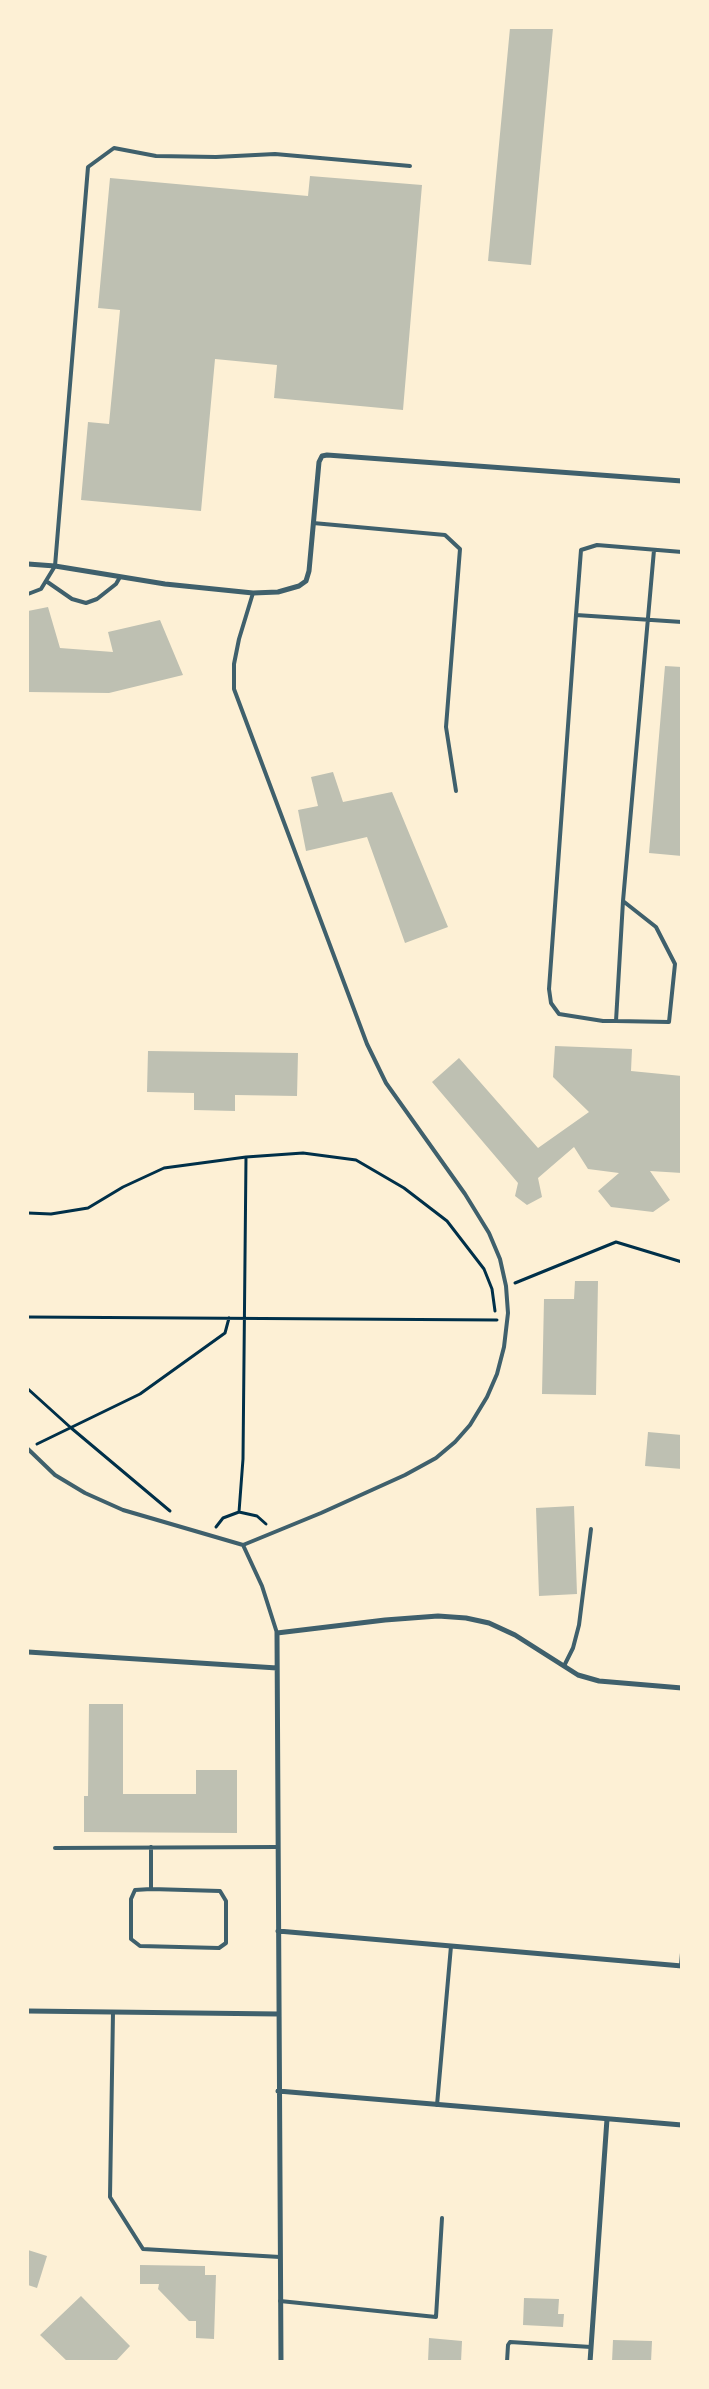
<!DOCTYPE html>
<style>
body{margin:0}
#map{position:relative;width:709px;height:2389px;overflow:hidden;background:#fdf0d5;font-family:Raleway,sans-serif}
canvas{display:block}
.frame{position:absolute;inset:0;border:29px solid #fdf0d5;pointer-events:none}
</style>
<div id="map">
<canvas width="709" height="2389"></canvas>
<div class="frame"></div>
</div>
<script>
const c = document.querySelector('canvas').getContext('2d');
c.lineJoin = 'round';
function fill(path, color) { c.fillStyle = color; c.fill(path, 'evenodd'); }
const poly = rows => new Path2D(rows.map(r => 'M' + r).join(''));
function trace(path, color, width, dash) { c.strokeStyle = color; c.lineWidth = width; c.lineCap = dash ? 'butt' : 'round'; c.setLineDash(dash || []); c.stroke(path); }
fill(poly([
 [510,28,553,28,531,265,488,261],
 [310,176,422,185,403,410,274,398,277,365,215,359,201,511,81,500,88,422,109,424,120,310,98,308,110,178,308,196],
 [48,607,60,648,113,652,108,632,160,620,183,675,109,693,28,692,28,611],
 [665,666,682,667,682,856,649,853],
 [333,772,343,802,392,792,448,927,405,943,367,837,306,851,298,810,318,806,311,777],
 [555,1046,632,1049,631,1071,682,1076,682,1173,650,1171,670,1200,653,1212,611,1207,598,1191,619,1173,588,1169,574,1147,538,1178,542,1197,527,1205,515,1196,518,1183,432,1082,459,1058,538,1148,589,1112,553,1077],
 [148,1051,298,1053,297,1096,235,1095,235,1111,194,1110,194,1093,147,1092],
 [575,1281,598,1281,596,1395,542,1394,544,1299,574,1299],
 [648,1432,682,1435,682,1469,645,1466],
 [574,1506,577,1594,539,1596,536,1508],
 [89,1704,123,1704,123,1794,196,1794,196,1770,237,1770,237,1833,84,1832,84,1796,88,1796],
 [28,2250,47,2256,37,2288,28,2285],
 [140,2265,205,2266,205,2275,216,2275,214,2339,196,2338,196,2321,189,2321,158,2289,159,2284,140,2284],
 [81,2296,130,2346,115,2362,68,2362,40,2335],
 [524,2298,559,2299,558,2314,564,2314,563,2327,523,2325],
 [429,2338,462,2341,461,2362,428,2362],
 [613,2340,652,2341,651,2362,612,2362]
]), '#bec0b2');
trace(poly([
 [28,1213,51,1214,88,1208,123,1187,164,1168,246,1157,303,1153,356,1160,404,1188,447,1221,484,1269,492,1289,495,1311],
 [515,1283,616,1242,682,1262],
 [28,1317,497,1320],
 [28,1389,70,1427,170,1511],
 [37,1444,140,1394,225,1333,229,1318],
 [239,1512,243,1459,246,1157],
 [216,1527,223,1518,239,1512,257,1516,266,1524]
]), '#003049', 3);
trace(poly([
 [313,523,445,535,460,549,446,727,456,791],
 [46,581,72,599,86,603,97,599,116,584,120,577],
 [28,594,41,589,55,566,88,167,114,148,156,156,216,157,275,154,410,166],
 [576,615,581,550,597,545,682,552],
 [623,901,654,550],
 [616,1021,623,901,656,927,675,964,669,1022,616,1021,603,1021,559,1014,551,1003,549,989,576,615,682,622],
 [28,1449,55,1475,85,1493,123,1510,243,1545,321,1513,405,1475,436,1458,455,1442,470,1425,487,1397,497,1374,504,1347,508,1313,506,1286,500,1259,489,1233,465,1194,386,1083,367,1044,234,689,234,664,239,639,253,593],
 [243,1545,262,1586,277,1633],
 [564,1666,573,1648,579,1625,591,1529],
 [151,1847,151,1889,135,1890,131,1899,131,1939,140,1946,219,1948,226,1943,226,1901,220,1891,151,1889],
 [55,1848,277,1847],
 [681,1966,682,1953],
 [113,2012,110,2197,143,2249,280,2257],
 [437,2105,451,1946],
 [280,2301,436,2317,442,2218],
 [507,2362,508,2345,510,2342,591,2347]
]), '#3f606c', 4);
trace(poly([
 [28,564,55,566,165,584,253,593,278,592,299,586,306,581,309,571,319,462,322,456,327,455,682,481],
 [28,1652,277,1668],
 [278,1931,682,1966],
 [28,2011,278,2014],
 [278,2091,682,2125],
 [281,2362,277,1633,385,1620,438,1616,466,1618,489,1623,515,1635,578,1675,599,1681,682,1688],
 [590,2362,607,2119]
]), '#3f606c', 5);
</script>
